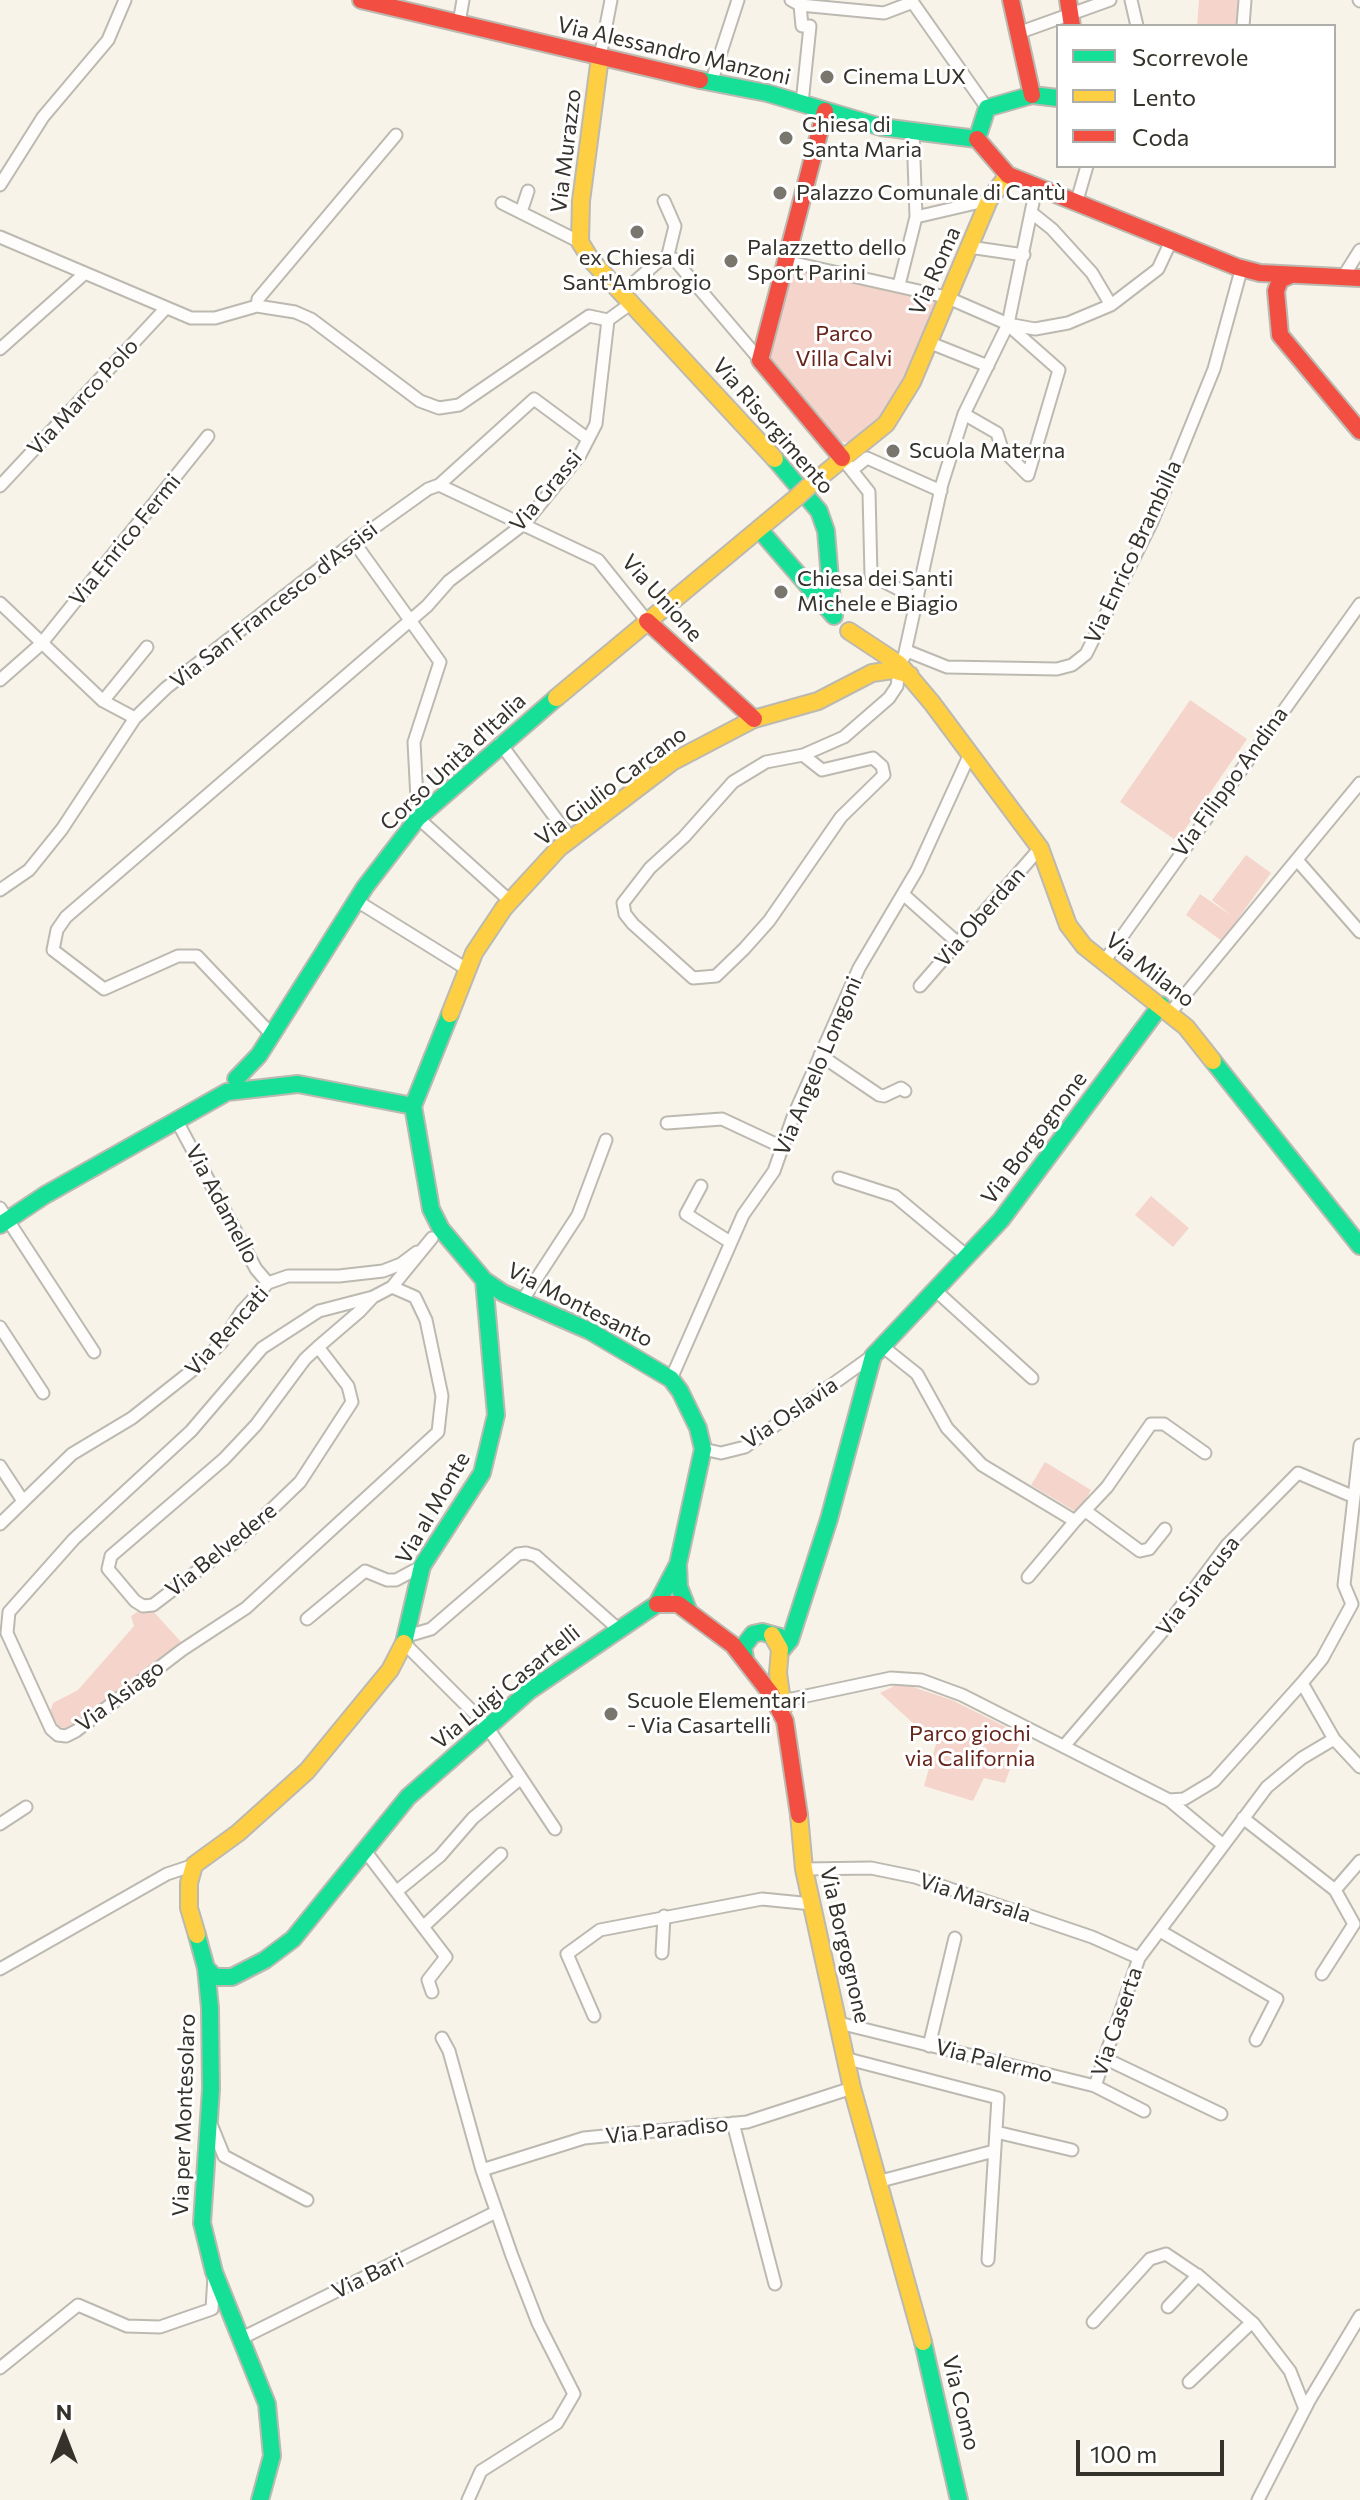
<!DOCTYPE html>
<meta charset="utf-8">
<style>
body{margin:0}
#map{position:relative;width:1360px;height:2500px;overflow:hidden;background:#f7f3e9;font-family:Commissioner,sans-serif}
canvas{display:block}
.legend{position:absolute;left:1056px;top:24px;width:280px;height:144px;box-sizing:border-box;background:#fff;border:2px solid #aeadaa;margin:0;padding:10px 14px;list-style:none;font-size:24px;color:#35322b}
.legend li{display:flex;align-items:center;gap:16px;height:40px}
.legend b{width:40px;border:2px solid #aeadaa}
.north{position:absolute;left:24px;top:2396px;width:80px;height:80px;-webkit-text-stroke:6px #fff;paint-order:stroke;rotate:0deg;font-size:22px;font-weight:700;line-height:32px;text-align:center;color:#35322b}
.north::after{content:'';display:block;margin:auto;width:28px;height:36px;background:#35322b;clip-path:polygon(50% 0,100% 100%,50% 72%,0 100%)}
.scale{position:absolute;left:1076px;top:2440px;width:148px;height:36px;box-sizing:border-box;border:4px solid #35322b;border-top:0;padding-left:10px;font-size:24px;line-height:28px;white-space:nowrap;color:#35322b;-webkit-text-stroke:6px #fff;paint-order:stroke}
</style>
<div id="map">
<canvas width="1360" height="2500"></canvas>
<ul class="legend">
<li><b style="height:10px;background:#16e098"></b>Scorrevole</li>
<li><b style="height:10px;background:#ffcf43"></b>Lento</li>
<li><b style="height:10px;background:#f24e42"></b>Coda</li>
</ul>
<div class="north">N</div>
<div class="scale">100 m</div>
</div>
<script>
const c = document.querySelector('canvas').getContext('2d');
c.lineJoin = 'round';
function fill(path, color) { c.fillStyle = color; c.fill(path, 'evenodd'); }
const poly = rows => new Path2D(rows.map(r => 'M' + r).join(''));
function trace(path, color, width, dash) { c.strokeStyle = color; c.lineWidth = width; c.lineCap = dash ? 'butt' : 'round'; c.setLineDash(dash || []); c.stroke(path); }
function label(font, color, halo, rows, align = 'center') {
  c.font = font + ' Commissioner,sans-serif'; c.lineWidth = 6; c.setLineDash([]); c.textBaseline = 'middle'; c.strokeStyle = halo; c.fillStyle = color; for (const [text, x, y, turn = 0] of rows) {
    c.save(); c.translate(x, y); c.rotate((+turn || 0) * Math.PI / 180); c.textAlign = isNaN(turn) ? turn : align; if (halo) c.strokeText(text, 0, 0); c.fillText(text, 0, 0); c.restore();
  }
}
fill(poly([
 [1199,0,1238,0,1236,26,1197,26],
 [795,265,945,300,910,379,884,418,850,443,832,440,764,359,787,268],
 [1190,700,1247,739,1177,841,1120,802],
 [1246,855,1271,873,1222,941,1186,915,1200,894,1232,916,1212,900],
 [1151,1196,1189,1228,1173,1247,1135,1215],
 [1045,1462,1091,1490,1078,1513,1031,1485],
 [140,1610,152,1610,183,1644,68,1729,59,1727,50,1712,53,1703,78,1690,134,1626,131,1616],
 [894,1686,910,1686,952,1700,1022,1735,1005,1783,984,1778,973,1801,924,1786,936,1744,880,1693]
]), '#f5d5cb');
const street = poly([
 [791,0,800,5,884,13,913,2],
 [911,0,987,108],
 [1131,0,1137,26],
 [1359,0,1360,1],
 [800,5,802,26,810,26,802,103],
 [459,23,463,0],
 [1243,26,1245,0],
 [1018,33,1110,0],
 [600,57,611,0],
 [711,83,738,0],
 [0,185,43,117,108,40,125,0],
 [664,201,675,226,667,259],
 [502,203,580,242],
 [1076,204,1087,166],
 [521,212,528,191],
 [1032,213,1052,229,1092,273,1111,305],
 [916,217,989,200],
 [0,237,191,318,215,318,257,306,295,312,311,319,420,401,439,408,459,405,589,316,608,320],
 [969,247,1024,255],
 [785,261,946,297,1008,324,1035,329,1068,323,1111,305,1158,269,1172,239],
 [1343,277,1360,250],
 [899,285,916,217,913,132],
 [623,292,661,259,674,259,760,360],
 [257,306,258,299,396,135],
 [608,320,633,302],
 [928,342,988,366],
 [0,349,83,275],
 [964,414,997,433,1002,449,1028,475,1059,370,1008,325],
 [842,458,869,492,871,575,918,599],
 [852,470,867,458,941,491],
 [439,485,598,560,647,621],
 [0,486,166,308],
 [354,542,440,662,414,742,418,818,510,901],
 [0,603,103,701,135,718],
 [907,651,947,667,1057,669,1072,665,1086,654,1152,522,1214,369,1240,274],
 [904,657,942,484,964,414,1008,324,1036,188],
 [0,680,41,644,208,436],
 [103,701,147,647],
 [500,743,571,839],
 [803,755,822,770,873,758,882,766,884,775,841,817,769,921,744,949,716,976,693,978,633,924,625,914,623,903,650,868,684,837,733,782,766,762,803,755,844,737,889,698,897,686,899,671],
 [1297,860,1360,932],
 [0,890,29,870,62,829,135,718,166,688,354,542,428,489,439,485,534,399,588,439],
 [903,894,958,943],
 [357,901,465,968],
 [1103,963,1360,604],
 [920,986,1040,848],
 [1170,1013,1360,783],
 [272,1035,197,956,178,956,104,989,53,950,57,930,66,917,427,606,449,581,525,523,580,455,596,424,608,320],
 [820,1055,879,1095,884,1096,901,1088,905,1091],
 [178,1123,256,1269,268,1283],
 [667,1123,722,1119,782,1147],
 [839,1178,895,1196,967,1256],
 [701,1186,686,1214,730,1242],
 [0,1208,94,1352],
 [392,1287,415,1297,426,1320,442,1396,438,1432,246,1608,182,1650,76,1731,66,1736,58,1735,51,1729,7,1633,9,1612,74,1539,191,1431,262,1348,319,1311,373,1297,392,1287,432,1238],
 [935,1290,1032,1378],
 [522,1301,578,1215,606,1140],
 [0,1327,43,1393],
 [882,1346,917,1374,947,1428,982,1465,1075,1521,1028,1577],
 [318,1347,348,1386,352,1402,300,1482,247,1533,153,1605,143,1606,135,1601,108,1569,111,1556,224,1459,256,1425,305,1359,318,1347,360,1311,373,1297],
 [671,1379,743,1215,774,1171,793,1117,859,968,917,870,969,756],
 [703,1449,721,1453,745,1447,872,1356],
 [0,1466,23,1501],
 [1087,1512,1140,1551,1149,1549,1165,1529],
 [1075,1521,1107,1487,1151,1424,1164,1424,1205,1453],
 [0,1524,72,1454,132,1418,199,1365,222,1342,242,1311,268,1283,288,1276,339,1276,383,1271,401,1264,417,1252],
 [1352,1604,1344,1585,1360,1445],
 [307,1619,365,1571,387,1580,396,1580,422,1566],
 [407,1626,414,1634,431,1629,518,1554,526,1553,536,1556,617,1628],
 [404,1643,486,1725,555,1829],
 [1302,1683,1334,1739,1360,1767],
 [776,1698,792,1699,891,1678,921,1680,962,1695,1169,1800,1184,1799,1214,1781,1302,1683,1322,1659,1352,1604],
 [1064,1746,1162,1632,1227,1545,1298,1473,1352,1496],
 [1169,1800,1222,1844],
 [1243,1818,1335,1890,1354,1924,1322,1974],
 [0,1824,26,1807],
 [366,1852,446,1957,428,1980,432,1992],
 [804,1869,871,1868,915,1877,1092,1937,1139,1958],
 [1335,1890,1360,1861],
 [397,1891,440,1856,473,1818,521,1778],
 [424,1926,501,1854],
 [1160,1931,1277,1999,1256,2040],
 [662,1953,664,1916],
 [0,1969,167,1874,194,1865],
 [594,2016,567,1954,600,1930,762,1899,812,1904],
 [839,2023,1095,2086,1144,2111],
 [442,2038,449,2051,482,2170,512,2256,538,2323,574,2394,557,2423,481,2471,468,2500],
 [929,2046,955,1938],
 [1104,2058,1221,2114],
 [848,2059,998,2098,988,2260],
 [1095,2086,1139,1958,1267,1787,1302,1758,1334,1739],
 [733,2123,775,2284],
 [211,2124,224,2156,307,2200],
 [996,2132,1072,2150],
 [482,2170,584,2138,747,2122,852,2088],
 [877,2182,994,2151],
 [1168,2307,1198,2275],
 [1093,2322,1150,2259,1166,2254,1200,2277,1254,2324,1290,2371,1305,2409],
 [240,2339,496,2212],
 [0,2368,78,2305,127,2326,160,2327,212,2309,214,2276],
 [1189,2382,1252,2322],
 [1258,2500,1309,2401,1360,2316]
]);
const fast = poly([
 [700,80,767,93,881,127,977,139],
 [977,139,987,108,1032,95,1058,98],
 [775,459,819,511,826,531,833,615],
 [759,529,834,616],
 [1213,1061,1360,1246],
 [236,1079,259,1055,365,887,418,818,556,698],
 [0,1225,45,1195,227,1092,298,1084,413,1106],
 [484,1280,503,1293,590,1331,671,1379,680,1391,698,1428,703,1449,678,1564,679,1587,688,1610],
 [404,1643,422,1566,482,1473,496,1415,484,1280,441,1229,431,1209,413,1106,450,1014],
 [780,1652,790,1640,829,1519,873,1356,1001,1220,1161,1005],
 [745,1658,743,1647,753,1634,762,1632,780,1637],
 [197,1935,206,1968,210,2008,211,2089,202,2223,214,2272,267,2404,272,2456,260,2500],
 [206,1968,215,1977,232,1977,265,1960,293,1939,408,1797,529,1691,657,1604,678,1564],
 [923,2342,959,2500]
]);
const slow = poly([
 [600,57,581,201,580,242,591,260,775,459],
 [809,486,886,424,912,382,989,200,1008,175],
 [849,631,899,664,932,703,1040,848,1068,925,1084,946,1186,1027,1213,1061],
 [556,698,796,498],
 [450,1014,474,953,504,908,559,848,672,762,754,719,818,701,872,673,893,670,910,675],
 [772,1635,780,1649,778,1673,783,1709],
 [799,1815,804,1869,852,2088,923,2342],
 [197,1935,189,1908,189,1883,194,1865,238,1833,307,1771,390,1670,404,1643]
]);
const jam = poly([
 [361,0,700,80],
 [1011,0,1032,95],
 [1068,0,1072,26],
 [825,111,760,360,842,458],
 [977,139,1008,175,1237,267,1260,273,1360,278],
 [1291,275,1280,280,1276,291,1280,335,1360,431],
 [647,621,754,719],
 [657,1604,678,1604,733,1645,771,1694,785,1721,799,1815]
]);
trace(street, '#bcb9b1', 15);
trace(fast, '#bcb9b1', 20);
trace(slow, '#bcb9b1', 20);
trace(jam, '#bcb9b1', 20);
trace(street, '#fefdfc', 11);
trace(fast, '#16e098', 16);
trace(slow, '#ffcf43', 16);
trace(jam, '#f24e42', 16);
const slowBridge = poly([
 [796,498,809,486]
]);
trace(slowBridge, '#bcb9b1', 20, []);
trace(slowBridge, '#ffcf43', 16);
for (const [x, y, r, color] of [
 [827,77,8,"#79766e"],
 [786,138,8,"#79766e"],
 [780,193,8,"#79766e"],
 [637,232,8,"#79766e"],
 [731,261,8,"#79766e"],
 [893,451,8,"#79766e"],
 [781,592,8,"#79766e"],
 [611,1714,8,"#79766e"]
]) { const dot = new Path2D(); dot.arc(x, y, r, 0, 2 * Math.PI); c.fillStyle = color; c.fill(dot); trace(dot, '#fff', 3); }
label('22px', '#35322b', '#fff', [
 ["Via Alessandro Manzoni",674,51,13],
 ["Via Murazzo",566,151,-83],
 ["Via Roma",935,271,-66],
 ["Via Marco Polo",83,397,-47],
 ["Via Risorgimento",773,426,49],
 ["Via Grassi",546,491,-50],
 ["Via Enrico Fermi",125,540,-51],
 ["Via Enrico Brambilla",1133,552,-65],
 ["Via Unione",662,598,48],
 ["Via San Francesco d'Assisi",274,605,-38],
 ["Corso Unità d'Italia",453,762,-43],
 ["Via Filippo Andina",1230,782,-54],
 ["Via Giulio Carcano",611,786,-37],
 ["Via Oberdan",980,917,-49],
 ["Via Milano",1150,970,38],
 ["Via Angelo Longoni",818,1066,-67],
 ["Via Borgognone",1034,1138,-53],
 ["Via Adamello",222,1204,62],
 ["Via Montesanto",580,1305,27],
 ["Via Rencati",227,1331,-48],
 ["Via Oslavia",790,1413,-34],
 ["Via al Monte",433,1508,-60],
 ["Via Belvedere",221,1550,-39],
 ["Via Siracusa",1198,1586,-52],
 ["Via Luigi Casartelli",506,1687,-39],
 ["Via Asiago",120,1696,-37],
 ["Via Marsala",975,1898,18],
 ["Via Borgognone",845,1945,77],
 ["Via Caserta",1117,2022,-71],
 ["Via Palermo",994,2061,14],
 ["Via per Montesolaro",184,2115,-88],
 ["Via Paradiso",667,2130,-6],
 ["Via Bari",368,2276,-26],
 ["Via Como",961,2403,76]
]);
label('22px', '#35322b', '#fff', [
 ["Cinema LUX",843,77],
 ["Chiesa di",802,125],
 ["Santa Maria",802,150],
 ["Palazzo Comunale di Cantù",796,193],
 ["Palazzetto dello",747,248],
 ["Sport Parini",747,273],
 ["ex Chiesa di",637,258,"center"],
 ["Sant'Ambrogio",637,283,"center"],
 ["Scuola Materna",909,451],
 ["Chiesa dei Santi",797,579],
 ["Michele e Biagio",797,604],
 ["Scuole Elementari",627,1701],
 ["- Via Casartelli",627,1726]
], 'left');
label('22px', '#67241b', '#fff', [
 ["Parco",844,334],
 ["Villa Calvi",844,359],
 ["Parco giochi",970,1734],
 ["via California",970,1759]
]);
</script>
